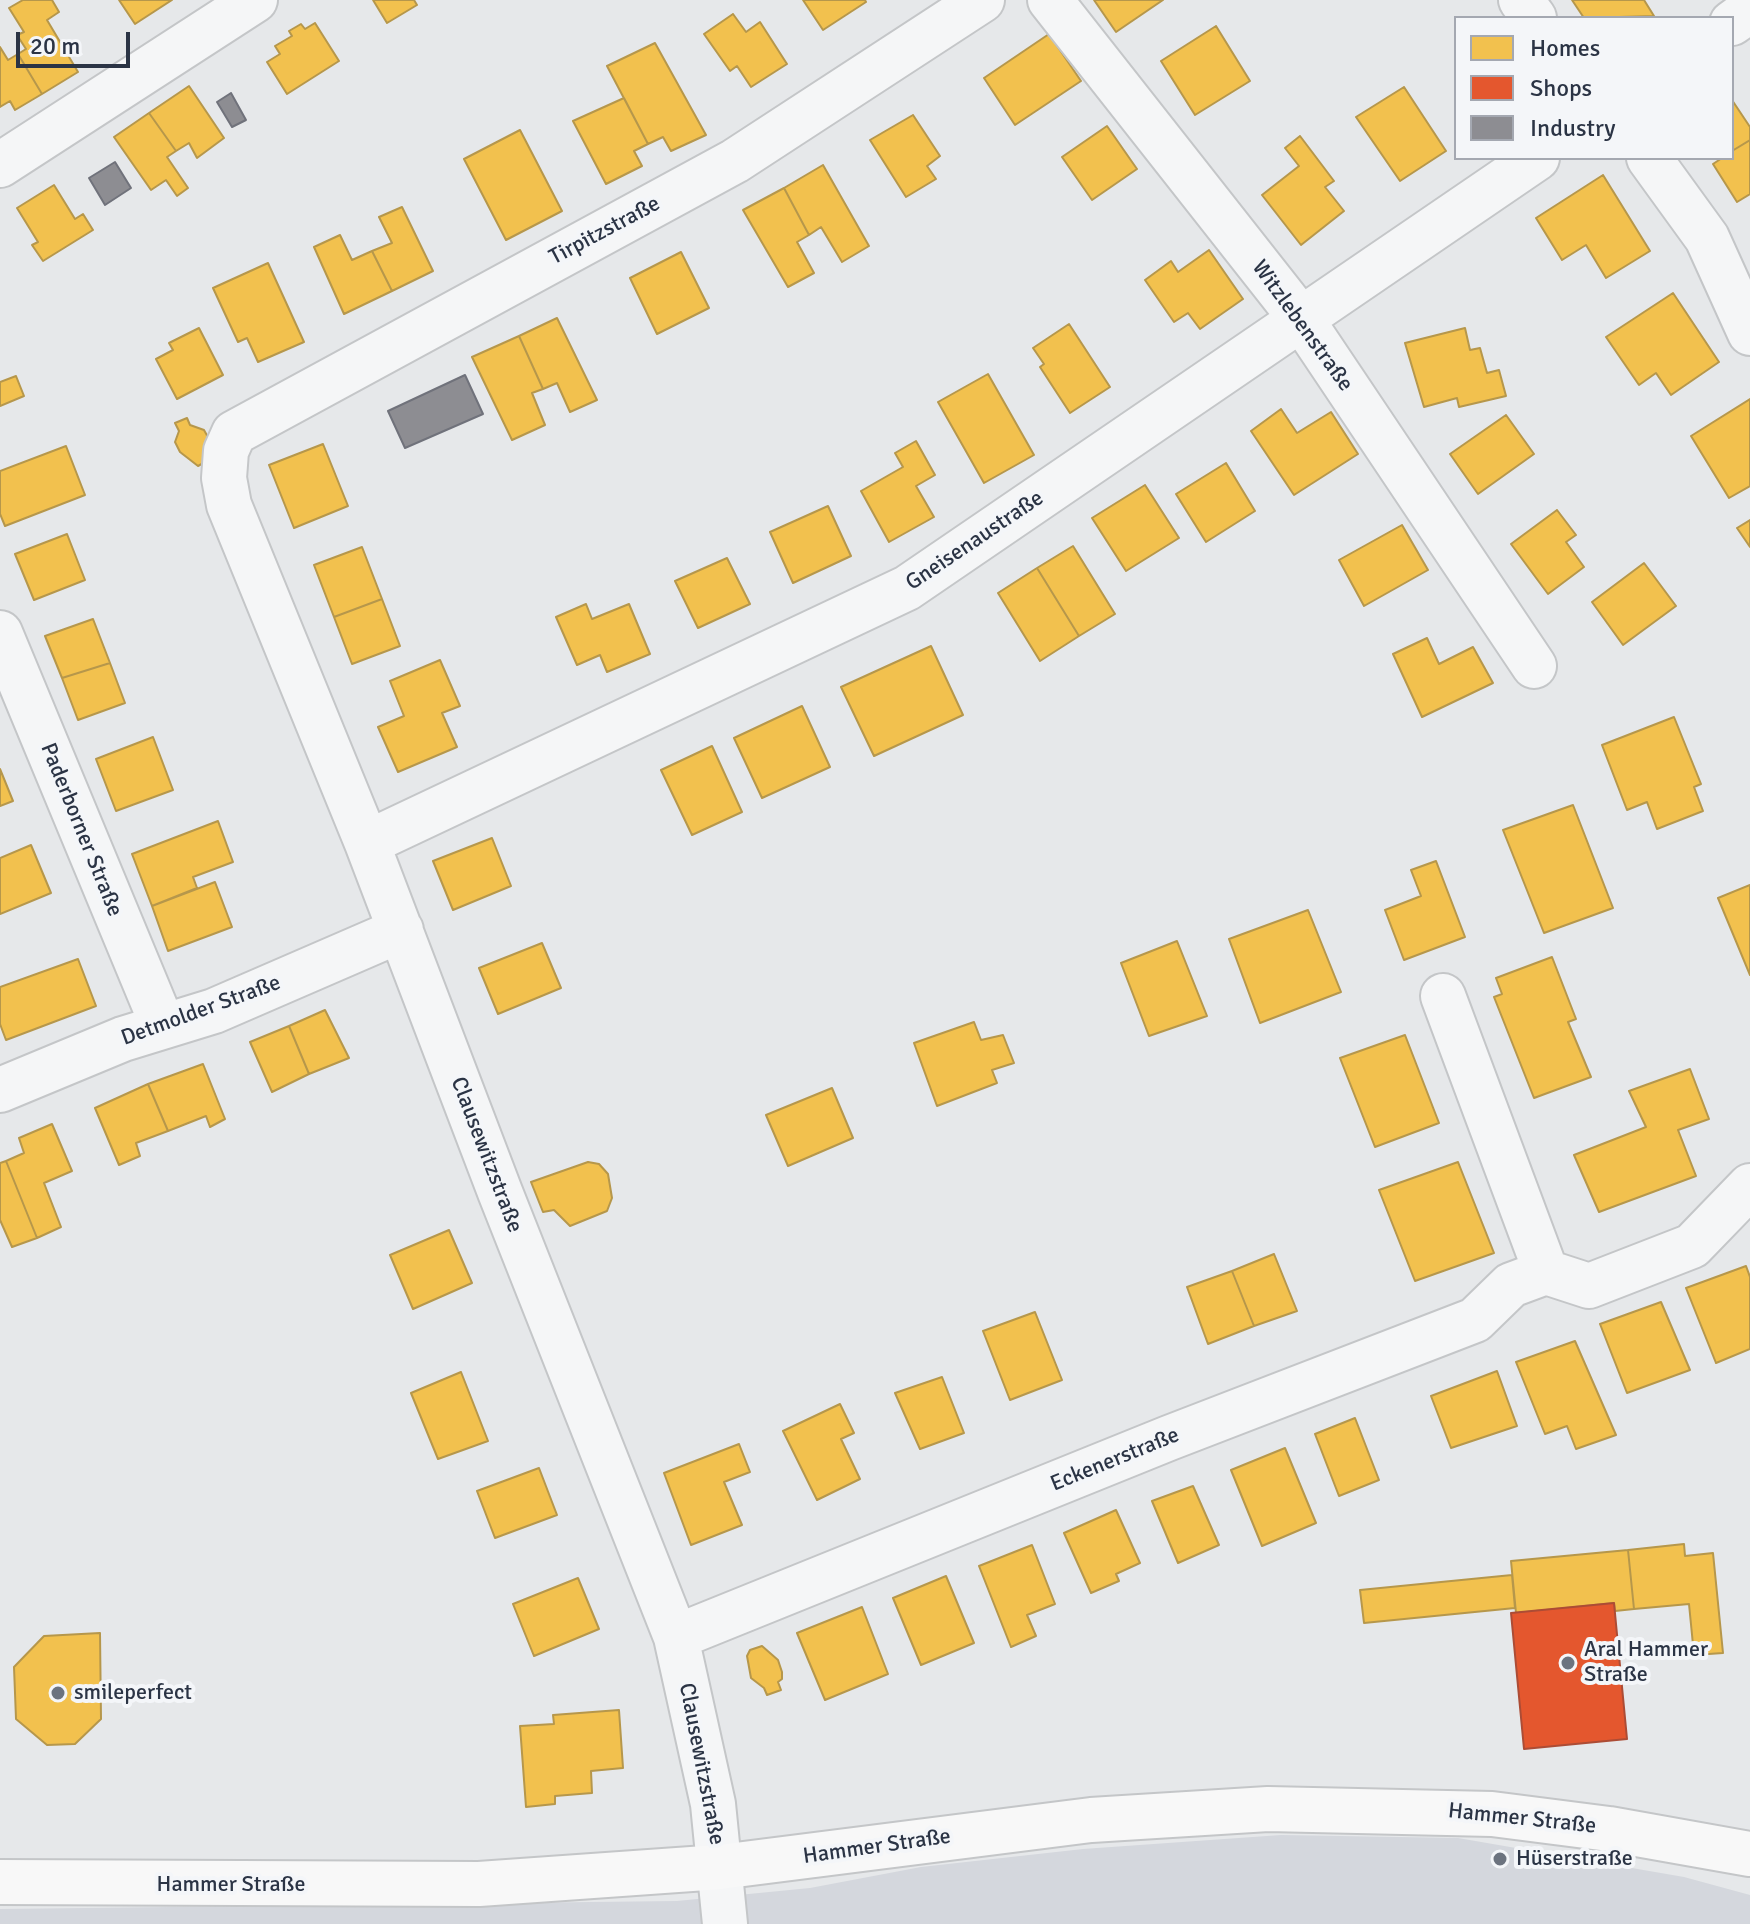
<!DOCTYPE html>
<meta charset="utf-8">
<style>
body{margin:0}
#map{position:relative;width:1750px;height:1924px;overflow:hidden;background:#e6e8ea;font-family:Signika,sans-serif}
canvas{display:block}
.legend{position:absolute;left:1454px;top:16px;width:280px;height:144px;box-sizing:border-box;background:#f4f6f9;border:2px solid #a4a8b1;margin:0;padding:10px 14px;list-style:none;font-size:24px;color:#2b3445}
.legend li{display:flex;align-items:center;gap:16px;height:40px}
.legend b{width:40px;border:2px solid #a4a8b1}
.scale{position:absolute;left:16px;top:32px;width:114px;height:36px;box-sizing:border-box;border:4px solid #2b3445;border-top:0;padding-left:10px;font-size:24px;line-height:28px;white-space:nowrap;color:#2b3445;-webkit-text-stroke:6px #f4f6f9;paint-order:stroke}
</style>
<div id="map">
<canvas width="1750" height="1924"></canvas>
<ul class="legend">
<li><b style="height:22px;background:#f2c14e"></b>Homes</li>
<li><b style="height:22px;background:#e4572e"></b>Shops</li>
<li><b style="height:22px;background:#8d8d92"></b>Industry</li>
</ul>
<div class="scale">20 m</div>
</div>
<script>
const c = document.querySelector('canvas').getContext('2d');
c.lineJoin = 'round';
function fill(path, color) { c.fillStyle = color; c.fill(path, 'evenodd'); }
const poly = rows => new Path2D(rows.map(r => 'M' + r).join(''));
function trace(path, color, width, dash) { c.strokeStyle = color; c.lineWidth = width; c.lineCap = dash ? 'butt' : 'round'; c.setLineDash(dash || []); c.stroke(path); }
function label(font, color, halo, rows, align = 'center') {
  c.font = font + ' Signika,sans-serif'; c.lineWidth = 8; c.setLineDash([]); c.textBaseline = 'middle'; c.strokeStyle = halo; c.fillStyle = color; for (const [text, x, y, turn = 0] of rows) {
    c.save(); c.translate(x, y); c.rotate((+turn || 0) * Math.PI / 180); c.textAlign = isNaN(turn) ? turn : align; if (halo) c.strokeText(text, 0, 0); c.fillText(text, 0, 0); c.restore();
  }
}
fill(poly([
 [1281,1835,1458,1838,1684,1877,1750,1895,1750,1924,0,1924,0,1909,677,1901,810,1888,921,1867,1083,1849]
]), '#d4d7dd');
const homes = poly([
 [23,0,52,0,59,12,47,20,78,72,42,94,18,54,26,49,17,35,24,32,9,8,23,0],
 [119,0,172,0,135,24,119,0],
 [373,0,414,0,417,5,387,23,373,0],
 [803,0,865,0,866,2,823,30,803,0],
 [1094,0,1163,0,1116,32,1094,0],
 [1572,0,1644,0,1654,16,1584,18,1572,0],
 [733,14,746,32,760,22,787,64,751,87,737,66,730,71,704,34,733,14],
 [315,23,339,61,287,94,267,62,280,54,275,46,292,36,289,31,301,24,305,29,315,23],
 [1216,26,1250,81,1195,115,1161,61,1216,26],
 [1049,34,1081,81,1015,125,984,78,1049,34],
 [655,43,706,135,671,151,663,137,648,144,607,66,655,43],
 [0,47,8,60,18,54,42,94,15,110,10,101,0,107,0,47],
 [189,86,224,138,197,158,189,143,176,151,149,113,189,86],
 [1404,87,1446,151,1400,181,1356,117,1404,87],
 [624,98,648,144,634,151,642,166,606,184,573,121,624,98],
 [1732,100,1750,127,1750,140,1732,151,1732,100],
 [149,113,176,151,167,157,188,188,177,196,166,180,151,190,114,137,149,113],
 [913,115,940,156,927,166,936,179,906,197,870,140,913,115],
 [1107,126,1137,169,1092,200,1062,157,1107,126],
 [520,130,562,211,506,240,464,159,520,130],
 [1300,136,1334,181,1325,187,1344,211,1301,245,1262,195,1299,166,1285,148,1300,136],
 [1750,140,1750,194,1737,202,1713,164,1722,158,1732,158,1732,151,1750,140],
 [823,165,869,246,842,262,821,227,809,235,784,188,823,165],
 [1603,175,1650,251,1606,278,1586,245,1562,260,1536,218,1603,175],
 [54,185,75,219,83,214,93,230,43,261,32,245,38,242,17,208,54,185],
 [784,188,809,235,797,242,814,273,788,287,743,210,784,188],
 [402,207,433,271,392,291,372,251,392,243,379,217,402,207],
 [340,235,352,260,372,251,392,291,344,314,314,247,340,235],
 [1209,250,1243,299,1200,329,1188,313,1174,322,1145,280,1171,261,1178,272,1209,250],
 [681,252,709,308,657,334,630,278,681,252],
 [268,263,304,342,258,362,247,338,238,342,213,288,268,263],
 [1673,293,1719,362,1671,395,1656,373,1639,385,1606,337,1673,293],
 [557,318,597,400,570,412,557,383,543,389,519,336,557,318],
 [1069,324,1110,387,1070,413,1040,367,1044,364,1033,348,1069,324],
 [199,328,223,375,177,399,156,359,173,350,169,343,199,328],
 [1465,328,1470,350,1480,348,1487,373,1499,370,1506,396,1459,407,1457,398,1424,407,1405,343,1465,328],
 [519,336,543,389,532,393,545,425,512,440,472,357,519,336],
 [988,374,1034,455,984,483,938,402,988,374],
 [16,376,24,396,0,406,0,382,16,376],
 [1750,399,1750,486,1729,498,1691,436,1750,399],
 [1281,409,1297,433,1331,412,1358,454,1294,495,1251,431,1281,409],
 [1506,415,1534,454,1478,494,1450,454,1506,415],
 [187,418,190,425,204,430,209,439,209,460,198,466,180,452,175,442,179,431,175,423,187,418],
 [916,441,935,475,916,486,934,517,889,542,861,491,903,467,895,453,916,441],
 [323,444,348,506,294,528,269,465,323,444],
 [66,446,85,495,5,526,0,514,0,471,66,446],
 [1226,463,1255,511,1206,542,1176,494,1226,463],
 [1145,485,1179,538,1126,571,1092,518,1145,485],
 [828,506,851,556,793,583,770,532,828,506],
 [1557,510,1576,535,1566,542,1584,567,1548,594,1511,544,1557,510],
 [1750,520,1750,547,1737,528,1750,520],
 [1402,525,1428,570,1364,606,1339,560,1402,525],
 [67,534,85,580,34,600,15,554,67,534],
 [1073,546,1115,614,1079,636,1037,568,1073,546],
 [362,547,382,599,334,617,314,565,362,547],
 [727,558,750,604,698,628,675,581,727,558],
 [1644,563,1676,606,1623,645,1592,602,1644,563],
 [1037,568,1079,636,1040,661,998,593,1037,568],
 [382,599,400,646,352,664,334,617,382,599],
 [586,604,592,619,629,604,650,654,607,672,600,655,577,665,556,617,586,604],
 [93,619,110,663,62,678,45,636,93,619],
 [1427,638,1439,664,1473,647,1493,683,1422,717,1393,654,1427,638],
 [931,646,963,715,874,756,841,687,931,646],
 [440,660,460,706,442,713,457,747,398,772,378,727,404,716,390,681,440,660],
 [110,663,125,703,78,720,62,678,110,663],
 [802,706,830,767,762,798,734,738,802,706],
 [1674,717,1701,784,1694,787,1703,811,1657,829,1647,802,1627,810,1602,745,1674,717],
 [153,737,173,790,116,811,96,759,153,737],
 [712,746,742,812,692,835,661,770,712,746],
 [0,769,13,801,0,806,0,769],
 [1573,805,1613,908,1544,933,1503,830,1573,805],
 [218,821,233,862,193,877,197,888,152,906,132,854,218,821],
 [492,838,511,886,453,910,433,861,492,838],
 [31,845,51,893,0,914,0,858,31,845],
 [1436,861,1465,937,1404,960,1385,910,1421,896,1411,870,1436,861],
 [215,882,232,927,168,951,152,906,215,882],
 [1750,885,1750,975,1718,898,1750,885],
 [1308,910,1341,992,1260,1023,1229,939,1308,910],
 [1177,941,1207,1016,1149,1036,1121,963,1177,941],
 [542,943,561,988,498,1014,479,968,542,943],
 [1552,957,1576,1019,1568,1022,1591,1077,1534,1098,1494,997,1502,994,1496,978,1552,957],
 [78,959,96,1006,6,1040,0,1024,0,987,78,959],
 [325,1010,349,1058,309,1074,289,1026,325,1010],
 [974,1022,981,1040,1003,1035,1014,1063,992,1070,997,1083,937,1106,914,1043,974,1022],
 [289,1026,309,1074,272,1092,250,1042,289,1026],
 [1405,1035,1439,1123,1375,1147,1340,1058,1405,1035],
 [203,1064,225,1119,210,1127,206,1116,168,1131,148,1084,203,1064],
 [1690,1069,1709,1119,1678,1130,1696,1176,1599,1212,1574,1155,1646,1127,1629,1091,1690,1069],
 [148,1084,168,1131,136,1143,140,1156,119,1165,95,1108,148,1084],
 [832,1088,853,1138,788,1166,766,1115,832,1088],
 [52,1124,72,1171,44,1183,61,1227,37,1238,6,1161,24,1153,19,1138,52,1124],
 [6,1161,37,1238,12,1247,0,1220,0,1163,6,1161],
 [588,1162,599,1164,608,1174,612,1198,607,1211,570,1226,554,1210,543,1212,531,1182,588,1162],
 [1458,1162,1494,1253,1415,1281,1379,1190,1458,1162],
 [449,1230,472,1283,413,1309,390,1255,449,1230],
 [1274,1254,1297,1311,1254,1326,1232,1271,1274,1254],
 [1746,1266,1750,1277,1750,1349,1716,1363,1686,1288,1746,1266],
 [1232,1271,1254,1326,1208,1344,1187,1287,1232,1271],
 [1661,1302,1690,1370,1627,1393,1600,1324,1661,1302],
 [1035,1312,1062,1380,1010,1400,983,1331,1035,1312],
 [1575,1341,1616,1435,1576,1449,1567,1426,1545,1434,1516,1362,1575,1341],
 [1497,1371,1517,1426,1451,1448,1431,1396,1497,1371],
 [461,1372,488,1441,438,1459,411,1393,461,1372],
 [942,1377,964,1433,920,1449,895,1393,942,1377],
 [840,1404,854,1433,841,1439,860,1479,817,1500,783,1431,840,1404],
 [1355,1418,1379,1480,1339,1496,1315,1434,1355,1418],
 [739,1444,750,1472,724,1482,742,1525,691,1545,664,1473,739,1444],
 [1285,1448,1316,1523,1262,1546,1231,1470,1285,1448],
 [539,1468,557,1515,495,1538,477,1491,539,1468],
 [1193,1486,1219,1545,1178,1563,1152,1501,1193,1486],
 [1116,1510,1140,1563,1116,1574,1119,1581,1091,1593,1064,1533,1116,1510],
 [1684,1544,1685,1556,1713,1553,1723,1653,1694,1655,1689,1604,1634,1609,1628,1550,1684,1544],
 [1032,1545,1055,1604,1027,1615,1036,1636,1011,1647,979,1566,1032,1545],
 [1628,1550,1634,1609,1615,1611,1614,1603,1516,1613,1511,1561,1628,1550],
 [1512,1575,1515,1608,1364,1623,1360,1590,1512,1575],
 [946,1576,974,1643,921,1665,893,1598,946,1576],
 [578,1578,599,1629,534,1656,513,1604,578,1578],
 [862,1607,888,1674,825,1700,797,1633,862,1607],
 [100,1633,101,1719,75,1744,47,1745,16,1719,14,1667,44,1636,100,1633],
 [762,1646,778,1660,782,1672,782,1679,778,1682,781,1690,767,1695,764,1688,751,1678,747,1656,750,1650,762,1646],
 [619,1710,623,1768,591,1771,592,1793,555,1796,555,1804,526,1807,520,1726,554,1724,553,1715,619,1710]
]);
fill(homes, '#f2c14e');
trace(homes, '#b6974b', 2);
const shops = poly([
 [1614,1603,1627,1739,1524,1749,1511,1613,1614,1603]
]);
fill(shops, '#e4572e');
trace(shops, '#ac4c35', 2);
const industry = poly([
 [231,93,246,120,232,127,217,102,231,93],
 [115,162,131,188,105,205,89,178,115,162],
 [465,375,483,414,405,448,388,411,465,375]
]);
fill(industry, '#8d8d92');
trace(industry, '#70727b', 2);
const street = poly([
 [1050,0,1302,320,1534,666],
 [1521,0,1534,18],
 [1732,23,1750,10],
 [1649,158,1707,238,1750,333],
 [0,165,255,0],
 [0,633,163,1026],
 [367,843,907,588,1537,158],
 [1443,996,1546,1272],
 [0,1090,123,1039,214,1011,401,930],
 [676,1637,1169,1438,1475,1320,1511,1285,1546,1272,1589,1286,1692,1246,1750,1186],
 [725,1924,713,1804,676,1637,500,1192,367,843,229,505,224,478,226,451,234,433,735,161,982,0]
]);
const secondary = poly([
 [0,1882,479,1884,720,1867,1091,1820,1268,1809,1492,1814,1609,1829,1750,1854]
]);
trace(street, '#c4c6c8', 48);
trace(secondary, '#c4c6c8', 48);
trace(street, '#f5f6f7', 44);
trace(secondary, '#f8f8f8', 44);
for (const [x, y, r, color] of [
 [1568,1663,8,"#6c737f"],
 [58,1693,8,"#6c737f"],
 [1500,1859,8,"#6c737f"]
]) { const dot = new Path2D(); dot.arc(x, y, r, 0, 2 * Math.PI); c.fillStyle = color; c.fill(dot); trace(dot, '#f4f6f9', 3); }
label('22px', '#2b3445', '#f4f6f9', [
 ["Tirpitzstraße",605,231,-28],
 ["Witzlebenstraße",1302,326,54],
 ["Gneisenaustraße",975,541,-34],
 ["Paderborner Straße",81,830,68],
 ["Detmolder Straße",201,1011,-20],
 ["Clausewitzstraße",486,1155,69],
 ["Eckenerstraße",1115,1460,-22],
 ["Clausewitzstraße",701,1764,79],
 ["Hammer Straße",1522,1819,6],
 ["Hammer Straße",877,1847,-8],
 ["Hammer Straße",231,1885]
]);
label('22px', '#2b3445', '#f4f6f9', [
 ["Aral Hammer",1584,1650],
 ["Straße",1584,1675],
 ["smileperfect",74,1693],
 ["Hüserstraße",1516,1859]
], 'left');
</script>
